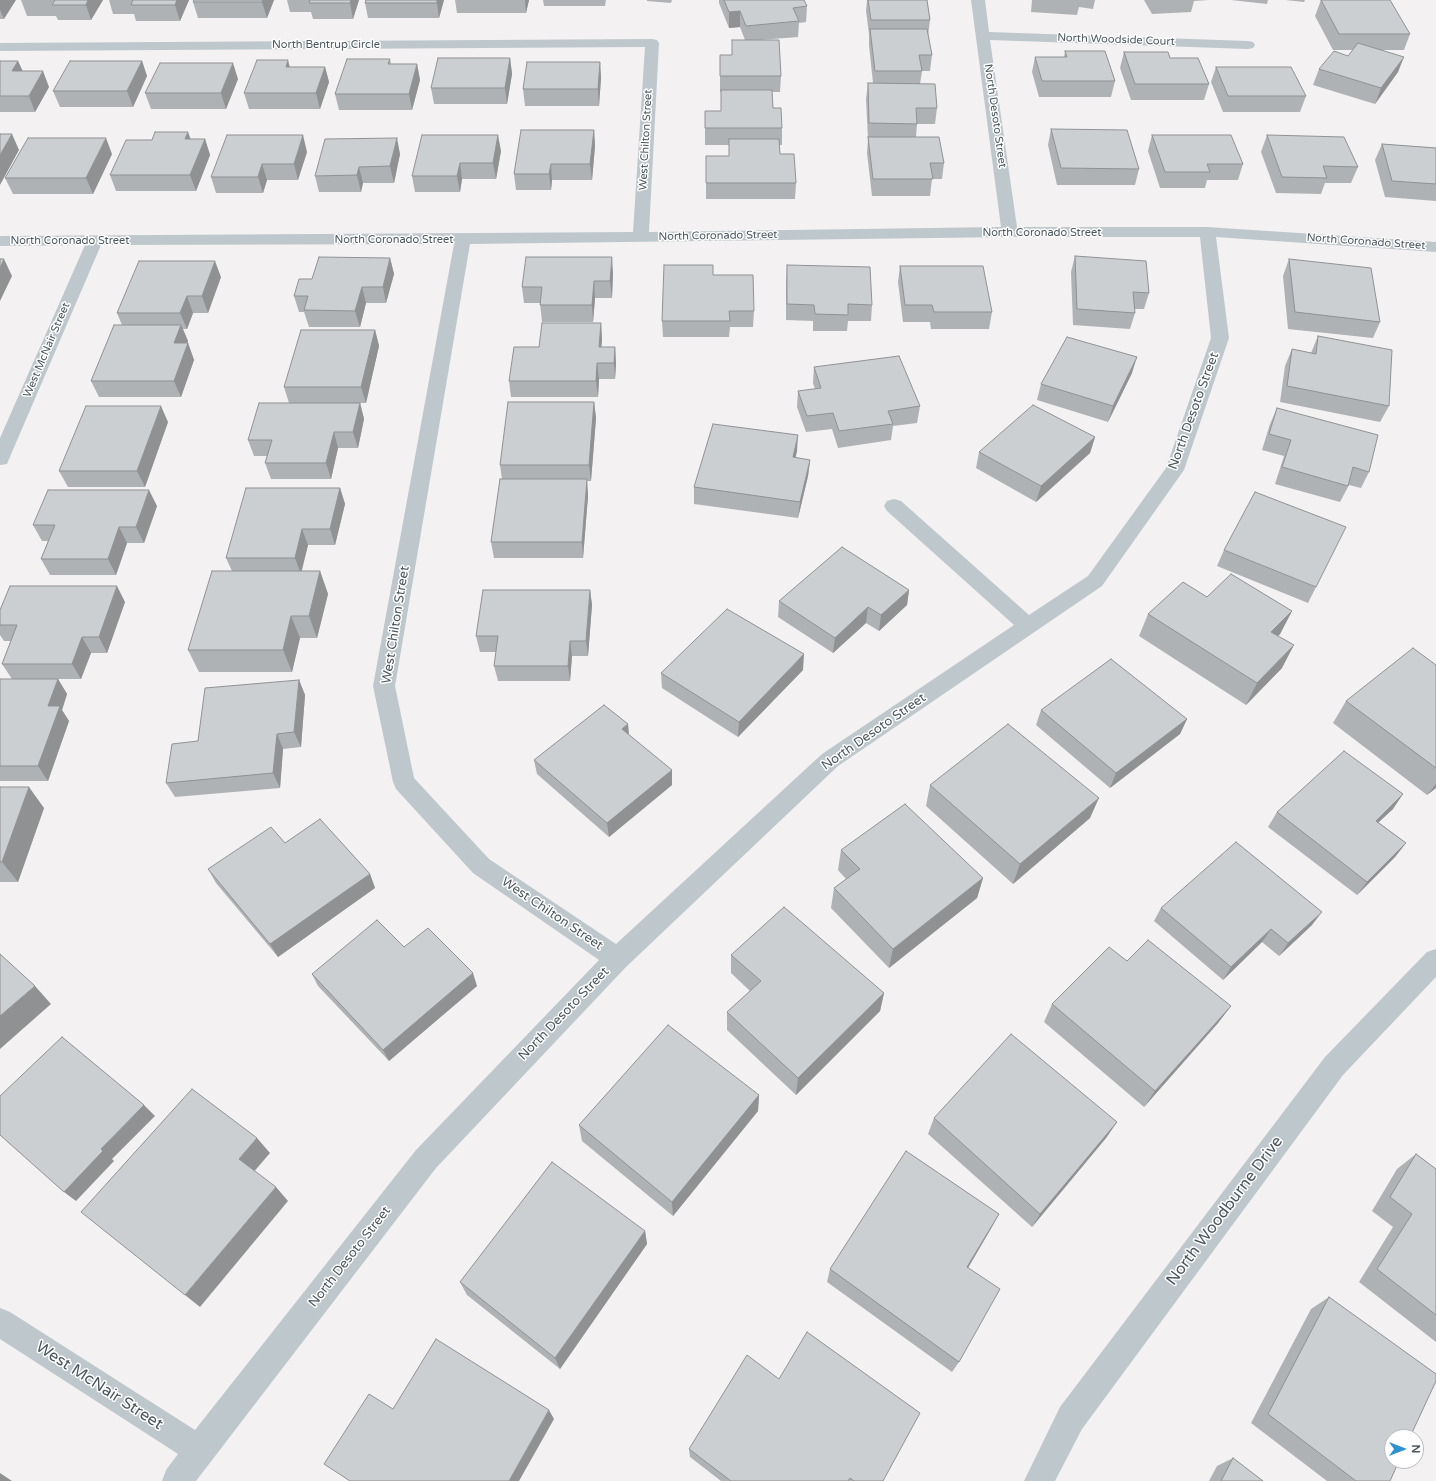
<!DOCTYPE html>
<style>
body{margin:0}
#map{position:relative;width:1436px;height:1481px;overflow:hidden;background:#f3f1f2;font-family:"Varela Round",sans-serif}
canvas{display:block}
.north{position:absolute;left:1384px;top:1429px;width:40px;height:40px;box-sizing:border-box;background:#fff;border:1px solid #b7bcbe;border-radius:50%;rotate:90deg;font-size:11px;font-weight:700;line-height:16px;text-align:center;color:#4b575c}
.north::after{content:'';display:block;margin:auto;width:14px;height:18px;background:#2e91d1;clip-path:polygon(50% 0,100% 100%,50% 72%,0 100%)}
</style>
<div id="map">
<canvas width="1436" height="1481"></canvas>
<div class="north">N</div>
</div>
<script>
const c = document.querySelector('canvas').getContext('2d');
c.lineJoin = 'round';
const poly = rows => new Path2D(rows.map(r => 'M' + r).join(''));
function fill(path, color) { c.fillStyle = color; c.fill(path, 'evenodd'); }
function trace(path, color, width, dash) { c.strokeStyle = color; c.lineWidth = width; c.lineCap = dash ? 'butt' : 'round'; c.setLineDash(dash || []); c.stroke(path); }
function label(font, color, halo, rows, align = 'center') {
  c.font = font + ' "Varela Round",sans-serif'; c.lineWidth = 3; c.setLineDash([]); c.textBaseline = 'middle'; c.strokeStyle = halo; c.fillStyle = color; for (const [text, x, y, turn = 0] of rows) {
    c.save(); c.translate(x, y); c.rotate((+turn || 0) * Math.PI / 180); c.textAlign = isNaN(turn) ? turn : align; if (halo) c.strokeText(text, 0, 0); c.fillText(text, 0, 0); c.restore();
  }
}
fill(poly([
 [971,0,985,0,989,32,1248,41,1253,42,1255,45,1253,48,1248,49,990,40,1017,227,1207,227,1436,242,1436,252,1216,237,1229,338,1184,470,1102,586,838,766,626,967,436,1168,196,1481,162,1481,166,1470,178,1454,0,1339,0,1308,10,1312,195,1430,416,1150,599,960,473,873,396,789,393,782,373,686,454,244,101,245,9,459,7,464,0,465,0,438,85,245,0,246,0,236,633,232,645,47,0,51,0,43,652,39,657,40,659,43,649,232,1001,227,971,0],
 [1010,237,1200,237,1211,338,1166,468,1088,576,1029,615,901,501,894,499,887,501,884,506,887,511,1014,625,822,754,616,944,489,859,414,778,395,686,470,244,1010,237],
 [1436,949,1436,977,1343,1075,1082,1429,1055,1481,1024,1481,1060,1407,1325,1057,1427,952,1436,949]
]), '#bec7cc');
fill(poly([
 [0,0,4,19,0,19],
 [21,0,103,0,91,20,58,20,56,16,27,16],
 [109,0,189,0,180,21,136,21,134,14,113,14],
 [194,0,274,0,267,18,198,18,193,2],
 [287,0,359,0,353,19,313,19,311,12,290,12],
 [366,0,444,0,439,18,368,18,365,3],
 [455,0,529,0,526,13,457,13],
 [543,0,606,0,605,6,544,6],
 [647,0,672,0,671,3,647,1],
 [719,0,804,0,807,6,806,22,799,23,798,37,760,40,781,76,780,92,772,92,773,108,782,128,782,145,779,145,780,154,796,183,795,199,706,199,706,156,729,156,729,145,705,145,705,111,721,111,721,92,720,92,720,55,731,55,745,40,740,27,729,28,719,3],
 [867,0,927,0,930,20,928,36,932,55,930,71,922,71,920,84,937,108,935,124,917,124,916,137,944,163,942,179,932,179,930,196,872,196,867,153,868,139,866,99,868,83,873,83,869,45,869,34,866,11],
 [1032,0,1095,0,1093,9,1079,7,1077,15,1031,12],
 [1144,0,1209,0,1194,1,1191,12,1152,14],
 [1231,0,1268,0,1267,4],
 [1285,0,1305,0,1304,2],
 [1321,0,1410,34,1404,50,1380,50,1398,72,1375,104,1313,85,1319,69,1348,56,1353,50,1333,50,1315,16],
 [1065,51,1115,81,1111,97,1039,97,1032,72,1035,57,1064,57],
 [1124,52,1170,58,1209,84,1204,100,1131,100,1120,68],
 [510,58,512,74,507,104,434,104,431,88],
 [390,59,391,64,417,64,420,80,412,110,339,110,335,94],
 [0,61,18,61,22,71,49,87,35,112,0,112],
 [142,61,147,76,133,107,60,107,53,91],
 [600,62,601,78,599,106,525,106,523,89],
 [290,67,325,67,329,82,320,109,249,109,244,93],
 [1216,67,1306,96,1300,112,1223,112,1211,82],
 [238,79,226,109,151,109,145,93],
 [1051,129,1139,169,1135,185,1057,185,1048,145],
 [594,130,595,146,592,180,552,180,551,190,516,190,514,174],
 [1152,135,1243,164,1238,180,1207,180,1205,188,1160,188,1148,151],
 [1267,135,1358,167,1351,183,1325,183,1321,194,1276,193,1261,152],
 [205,139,210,155,196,191,116,191,110,175,152,140],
 [1382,144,1436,148,1436,201,1385,197,1375,160],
 [501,151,496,179,462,179,460,192,415,192,412,176],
 [307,152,298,180,267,180,263,193,216,193,211,177],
 [112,154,93,194,13,194,5,178],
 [400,154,394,183,363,183,361,192,319,192,315,176],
 [1075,256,1149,293,1144,309,1134,309,1135,313,1130,329,1073,325,1071,272],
 [390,258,394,274,386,303,366,303,360,327,309,327,304,312,299,312,294,296],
 [1289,259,1380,322,1373,338,1288,329,1283,276],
 [787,265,872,305,871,321,848,321,847,331,813,331,813,321,786,320,786,282],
 [900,266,992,312,989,329,931,329,930,322,903,322,898,282],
 [613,273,612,298,595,298,593,322,542,322,540,303,524,303,522,287],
 [713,275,754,311,753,327,730,327,729,337,663,337,662,321],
 [221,277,208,313,193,313,187,329,183,329,188,341,187,343,188,343,194,360,181,397,99,397,91,381,122,325,117,313],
 [601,323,602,340,601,347,615,347,616,364,615,379,599,379,598,397,511,397,509,381,539,347],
 [375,330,379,346,366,403,360,403,364,419,358,448,338,448,331,479,271,479,265,463,267,456,254,456,248,440,289,403,284,387],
 [1318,336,1389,406,1380,422,1280,402,1285,366,1292,349,1311,353],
 [814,367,920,406,917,423,893,426,891,440,838,448,832,429,806,432,797,407,798,391,815,389,813,383],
 [1132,373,1108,422,1037,400,1041,384],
 [594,402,596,418,591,481,587,481,588,496,583,558,494,558,491,542,502,479,500,465],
 [1277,408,1369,472,1361,488,1349,485,1340,502,1275,484,1284,456,1262,450,1270,424],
 [168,422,145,487,68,487,59,471],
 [1095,437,1090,453,1036,502,976,468,979,452],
 [797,451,795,458,810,460,808,476,798,518,694,504,694,487],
 [340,488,345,504,335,545,308,545,301,571,320,571,328,594,317,638,300,638,292,672,199,672,188,650,232,571,226,558],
 [157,506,144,543,127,543,116,575,50,575,41,559,48,541,42,541,33,525],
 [1224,550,1316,587,1308,603,1217,566],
 [590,590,592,605,588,656,572,656,570,681,498,681,494,666,496,652,480,652,476,636],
 [909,590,907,605,879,631,866,623,833,653,778,617,779,601],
 [1207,597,1292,611,1280,634,1278,636,1282,668,1246,705,1139,636,1148,614],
 [125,602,107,653,91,653,81,679,58,679,67,694,62,710,69,721,48,781,0,781,0,679,12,679,2,664,11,641,4,641,0,635,0,610],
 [1436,665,1436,788,1427,795,1333,723,1346,701],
 [803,670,738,737,662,688,661,673],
 [299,680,305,695,301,747,283,749,280,788,175,797,166,783,198,741],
 [1041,710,1187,719,1180,734,1110,788,1036,725],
 [628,724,629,735,672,785,609,837,537,774,534,760],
 [930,785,1090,818,1013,884,926,806],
 [0,787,44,808,18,882,0,882],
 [1393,809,1378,822,1406,843,1395,857,1357,895,1268,827,1277,812],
 [285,843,370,874,375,888,278,957,216,883,208,869],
 [841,850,983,878,977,898,889,968,831,908,834,888,846,879,838,870],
 [1161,908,1312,925,1279,956,1262,942,1223,980,1154,921],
 [404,947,477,986,389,1061,318,986,312,974],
 [731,955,884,993,880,1011,796,1095,727,1030,727,1012,750,991,731,973],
 [1127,961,1231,1006,1218,1023,1144,1107,1044,1022,1052,1004],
 [759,1095,758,1111,673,1216,582,1141,579,1125],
 [934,1118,1117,1122,1106,1138,1032,1227,928,1134],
 [1416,1154,1436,1169,1436,1342,1359,1282,1393,1227,1372,1211,1397,1169],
 [999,1214,968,1267,959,1362,952,1372,827,1282,830,1269],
 [645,1231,647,1244,560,1369,467,1295,460,1282],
 [1329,1297,1390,1481,1327,1481,1251,1423,1311,1309],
 [779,1379,883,1481,721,1481,690,1457,689,1449],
 [1233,1458,1263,1481,1209,1481,1217,1466]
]), '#afb2b5');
fill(poly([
 [0,0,16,0,4,19,0,10],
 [88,0,103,0,91,20,86,5],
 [177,0,189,0,180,21,175,5],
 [263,0,274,0,267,18,262,2],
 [351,0,359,0,353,19,350,3],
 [437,0,444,0,439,18,437,3],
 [525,0,529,0,526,13],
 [740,11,740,27,729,28,729,12],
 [1404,57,1398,72,1375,104,1381,88],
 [510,58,512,74,507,104,505,88],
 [288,60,292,76,286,67],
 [18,61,25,76,12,71],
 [142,61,147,76,133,107,127,91],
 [600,62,601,78,599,106,598,89],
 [233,63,238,79,226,109,221,93],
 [417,64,420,80,412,110,409,94],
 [325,67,329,82,320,109,316,93],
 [43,71,49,87,35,112,29,96],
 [594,130,595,146,592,180,590,164],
 [188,132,194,148,185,139],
 [12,134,19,150,0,185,0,155],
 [303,135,307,152,298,180,294,164],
 [498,135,501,151,496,179,493,163],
 [106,138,112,154,93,194,86,178],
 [397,138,400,154,394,183,390,166],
 [205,139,210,155,196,191,190,175],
 [460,163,462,179,460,192,457,176],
 [262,164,267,180,263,193,258,177],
 [551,164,552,180,551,190,549,174],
 [359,167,363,183,361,192,357,175],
 [612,257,613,273,612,298,610,281],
 [390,258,394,274,386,303,383,287],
 [4,259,12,276,0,301,0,268],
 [215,261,221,277,208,313,202,296],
 [594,281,595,298,593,322,592,305],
 [362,287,366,303,360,327,355,311],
 [187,296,193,313,187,329,180,313],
 [601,323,602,340,600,364,599,347],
 [181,325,188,341,181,360,174,343],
 [375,330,379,346,366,403,361,387],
 [188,343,194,360,181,397,174,381],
 [615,347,616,364,615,379,614,363],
 [1137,357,1132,373,1108,422,1113,406],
 [597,363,599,379,598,397,596,381],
 [594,402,596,418,591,481,589,465],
 [360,403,364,419,358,448,353,432],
 [161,406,168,422,145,487,137,471],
 [334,432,338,448,331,479,326,463],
 [798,435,797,451,792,474,793,457],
 [1095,437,1090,453,1036,502,1041,486],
 [810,460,808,476,798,518,800,502],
 [587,479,588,496,583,558,582,542],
 [340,488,345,504,335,545,330,529],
 [149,490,157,506,144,543,136,527],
 [119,527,127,543,116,575,108,559],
 [302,529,308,545,301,574,295,558],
 [320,571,328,594,317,638,309,616],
 [117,586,125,602,107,653,99,637],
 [590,590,592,605,588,656,586,641],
 [909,590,907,605,879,631,881,615],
 [868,607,866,623,833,653,835,638],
 [1292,611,1280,634,1260,654,1271,632],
 [291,616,300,638,292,672,283,650],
 [82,637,91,653,81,679,72,664],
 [570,641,572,656,570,681,568,666],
 [1294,645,1282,668,1246,705,1257,683],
 [804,654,803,670,738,737,739,722],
 [58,679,67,694,62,710,69,721,48,781,38,766,48,706],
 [299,680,305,695,301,747,294,732],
 [1187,719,1180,734,1110,788,1116,773],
 [628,724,629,739,622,729],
 [277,734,283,749,280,788,273,773],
 [672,770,672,785,609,837,607,823],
 [1436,784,1436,788,1427,795],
 [29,787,44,808,18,882,2,862],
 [1403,794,1393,809,1365,835,1376,821],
 [1099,798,1090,818,1013,884,1020,864],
 [1406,843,1395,857,1357,895,1367,882],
 [370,874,375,888,278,957,270,944],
 [983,878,977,898,889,968,893,949],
 [1322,912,1312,925,1279,956,1288,943],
 [1271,929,1262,942,1223,980,1231,967],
 [473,973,477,986,389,1061,383,1050],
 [35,986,51,1004,0,1049,0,1016],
 [884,993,880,1011,796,1095,798,1078],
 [1231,1006,1218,1023,1144,1107,1155,1091],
 [759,1095,758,1111,673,1216,672,1202],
 [144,1105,155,1116,112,1159,114,1161,76,1201,64,1192,101,1149],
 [1117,1122,1106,1138,1032,1227,1040,1214],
 [257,1138,270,1153,252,1174,239,1159],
 [276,1187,288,1201,200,1307,185,1295],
 [999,1214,992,1227,961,1280,967,1267],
 [645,1231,647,1244,560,1369,555,1358],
 [549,1410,554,1419,519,1481,509,1481],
 [0,1473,12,1481,0,1481]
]), '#8f9193');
const building = poly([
 [55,0,88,0,86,5,52,5,55,0],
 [133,0,177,0,175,5,131,5,133,0],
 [194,0,263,0,262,2,193,2,194,0],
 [310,0,351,0,350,3,309,3,310,0],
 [366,0,437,0,437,3,365,3,366,0],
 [724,0,804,0,807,6,793,8,799,21,746,26,740,11,729,12,724,0],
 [868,0,927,0,930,20,871,20,868,0],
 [1321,0,1390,0,1410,34,1339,34,1321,0],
 [870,29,927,29,932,55,919,55,922,71,875,71,870,29],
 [732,40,779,40,781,76,720,76,720,55,732,55,732,40],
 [1358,43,1404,57,1381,88,1319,69,1334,51,1348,56,1358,43],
 [1065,51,1105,51,1115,81,1042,81,1035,57,1067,57,1065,51],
 [1124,52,1168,52,1170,58,1198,58,1209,84,1135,84,1124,52],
 [438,58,510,58,505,88,431,88,438,58],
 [347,59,390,59,388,64,417,64,409,94,335,94,347,59],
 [257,60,288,60,286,67,325,67,316,93,244,93,257,60],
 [0,61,18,61,12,71,43,71,29,96,0,96,0,61],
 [70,61,142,61,127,91,53,91,70,61],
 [527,62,600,62,598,89,523,89,527,62],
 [160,63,233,63,221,93,145,93,160,63],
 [1216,67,1291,67,1306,96,1228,96,1216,67],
 [868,83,935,84,937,108,916,108,917,124,869,123,868,83],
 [721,90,772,90,773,108,781,108,782,128,705,128,705,111,721,111,721,90],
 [1051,129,1127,130,1139,169,1061,168,1051,129],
 [521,130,594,130,590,164,551,164,549,174,514,174,521,130],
 [155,132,188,132,185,139,205,139,190,175,110,175,126,140,152,140,155,132],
 [0,134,12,134,0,155,0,134],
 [227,135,303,135,294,164,262,164,258,177,211,177,227,135],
 [422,135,498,135,493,163,460,163,457,176,412,176,422,135],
 [1152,135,1231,135,1243,164,1207,164,1210,172,1165,172,1152,135],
 [1267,135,1344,137,1358,167,1323,166,1327,178,1282,177,1267,135],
 [868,137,939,137,944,163,930,163,933,179,873,179,868,137],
 [28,138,106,138,86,178,5,178,28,138],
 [397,138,390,166,359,167,357,175,315,176,325,139,397,138],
 [729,139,779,139,780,154,794,154,796,183,706,183,706,156,729,156,729,139],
 [1382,144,1436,148,1436,184,1392,181,1382,144],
 [1075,256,1146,261,1149,293,1133,292,1135,313,1077,309,1075,256],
 [319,257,390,258,383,287,362,287,355,311,304,310,308,296,294,296,299,279,312,279,319,257],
 [526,257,612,257,610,281,594,281,592,305,540,305,542,287,522,287,526,257],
 [0,259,4,259,0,268,0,259],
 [1289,259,1371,268,1380,322,1295,312,1289,259],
 [139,261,215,261,202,296,187,296,180,313,117,313,139,261],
 [664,265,713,265,713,275,753,275,754,311,729,311,730,321,662,321,664,265],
 [787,265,870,267,872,305,848,304,848,315,815,314,814,305,787,304,787,265],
 [900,266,983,266,992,312,934,312,932,305,905,305,900,266],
 [542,323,601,323,599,347,615,347,614,363,597,363,596,381,509,381,514,347,539,347,542,323],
 [114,325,181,325,174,343,188,343,174,381,91,381,114,325],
 [301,330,375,330,361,387,284,387,301,330],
 [1318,336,1392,350,1389,406,1287,386,1292,349,1316,354,1318,336],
 [1067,337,1137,357,1113,406,1041,384,1067,337],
 [899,356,920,406,888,411,893,424,839,431,833,413,807,416,798,391,821,388,814,367,899,356],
 [508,402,594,402,589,465,500,465,508,402],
 [259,403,360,403,353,432,334,432,326,463,265,463,272,440,248,440,259,403],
 [1033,405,1095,437,1041,486,979,452,1033,405],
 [86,406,161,406,137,471,59,471,86,406],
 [1277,408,1378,435,1369,472,1353,467,1348,486,1282,467,1291,440,1269,434,1277,408],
 [713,424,798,435,793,457,810,460,800,502,694,487,713,424],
 [500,479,587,479,582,542,491,542,500,479],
 [246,488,340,488,330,529,302,529,295,558,226,558,246,488],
 [48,490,149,490,136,527,119,527,108,559,41,559,55,525,33,525,48,490],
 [1255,492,1346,527,1316,587,1224,550,1255,492],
 [842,547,909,590,881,615,868,607,835,638,779,601,842,547],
 [212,571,320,571,309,616,291,616,283,650,188,650,212,571],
 [1231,574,1292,611,1271,632,1294,645,1257,683,1148,614,1183,582,1207,597,1231,574],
 [10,586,117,586,99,637,82,637,72,664,2,664,17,625,0,625,0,610,10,586],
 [483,590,590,590,586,641,570,641,568,666,494,666,498,636,476,636,483,590],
 [727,609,804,654,739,722,661,673,727,609],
 [1413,648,1436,665,1436,768,1346,701,1413,648],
 [1111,659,1187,719,1116,773,1041,710,1111,659],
 [0,679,58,679,48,706,60,706,38,766,0,766,0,679],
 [299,680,294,732,277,734,273,773,166,783,172,744,198,741,205,688,299,680],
 [604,705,628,724,622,729,672,770,607,823,534,760,604,705],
 [1008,724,1099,798,1020,864,930,785,1008,724],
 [1344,751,1403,794,1376,821,1406,843,1367,882,1277,812,1344,751],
 [0,787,29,787,2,862,0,862,0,787],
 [905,804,983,878,893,949,834,888,860,869,841,850,905,804],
 [320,819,370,874,270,944,208,869,271,827,285,843,320,819],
 [1236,842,1322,912,1288,943,1271,929,1231,967,1161,908,1236,842],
 [784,907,884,993,798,1078,727,1012,761,981,731,955,784,907],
 [377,920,404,947,428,928,473,973,383,1050,312,974,377,920],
 [1148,940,1231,1006,1155,1091,1052,1004,1109,947,1127,961,1148,940],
 [0,954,35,986,0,1016,0,954],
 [668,1025,759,1095,672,1202,579,1125,668,1025],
 [1011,1034,1117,1122,1040,1214,934,1118,1011,1034],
 [62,1037,144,1105,101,1149,103,1151,64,1192,0,1135,0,1096,62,1037],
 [192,1089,257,1138,239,1159,276,1187,185,1295,81,1212,192,1089],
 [906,1151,999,1214,967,1267,1000,1289,959,1362,830,1269,906,1151],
 [1416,1154,1436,1169,1436,1315,1377,1269,1412,1214,1390,1197,1416,1154],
 [552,1162,645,1231,555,1358,460,1282,552,1162],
 [1329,1297,1436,1374,1436,1381,1410,1437,1392,1437,1392,1461,1399,1461,1390,1481,1356,1481,1268,1414,1329,1297],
 [807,1332,920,1413,883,1481,854,1481,850,1478,848,1481,731,1481,689,1449,747,1355,779,1379,807,1332],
 [436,1339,549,1410,509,1481,350,1481,324,1464,369,1394,393,1409,436,1339],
 [1233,1458,1263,1481,1221,1481,1233,1458]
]);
fill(building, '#cccfd2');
trace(building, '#8f9193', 1);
label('11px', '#4b575c', '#fff', [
 ["North Woodside Court",1116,40,2],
 ["North Bentrup Circle",326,45],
 ["North Desoto Street",995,116,82],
 ["West Chilton Street",646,140,-87],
 ["North Coronado Street",1042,233],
 ["North Coronado Street",718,236,-1],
 ["North Coronado Street",394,240],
 ["North Coronado Street",70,241],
 ["North Coronado Street",1366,242,4],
 ["West McNair Street",47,350,-67]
]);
label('13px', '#4b575c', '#fff', [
 ["North Desoto Street",1194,411,-70],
 ["West Chilton Street",396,625,-81],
 ["North Desoto Street",874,732,-35],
 ["West Chilton Street",552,914,34],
 ["North Desoto Street",564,1014,-46],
 ["North Desoto Street",350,1257,-52]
]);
label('16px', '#4b575c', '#fff', [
 ["North Woodburne Drive",1225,1211,-53],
 ["West McNair Street",99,1386,33]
]);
</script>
